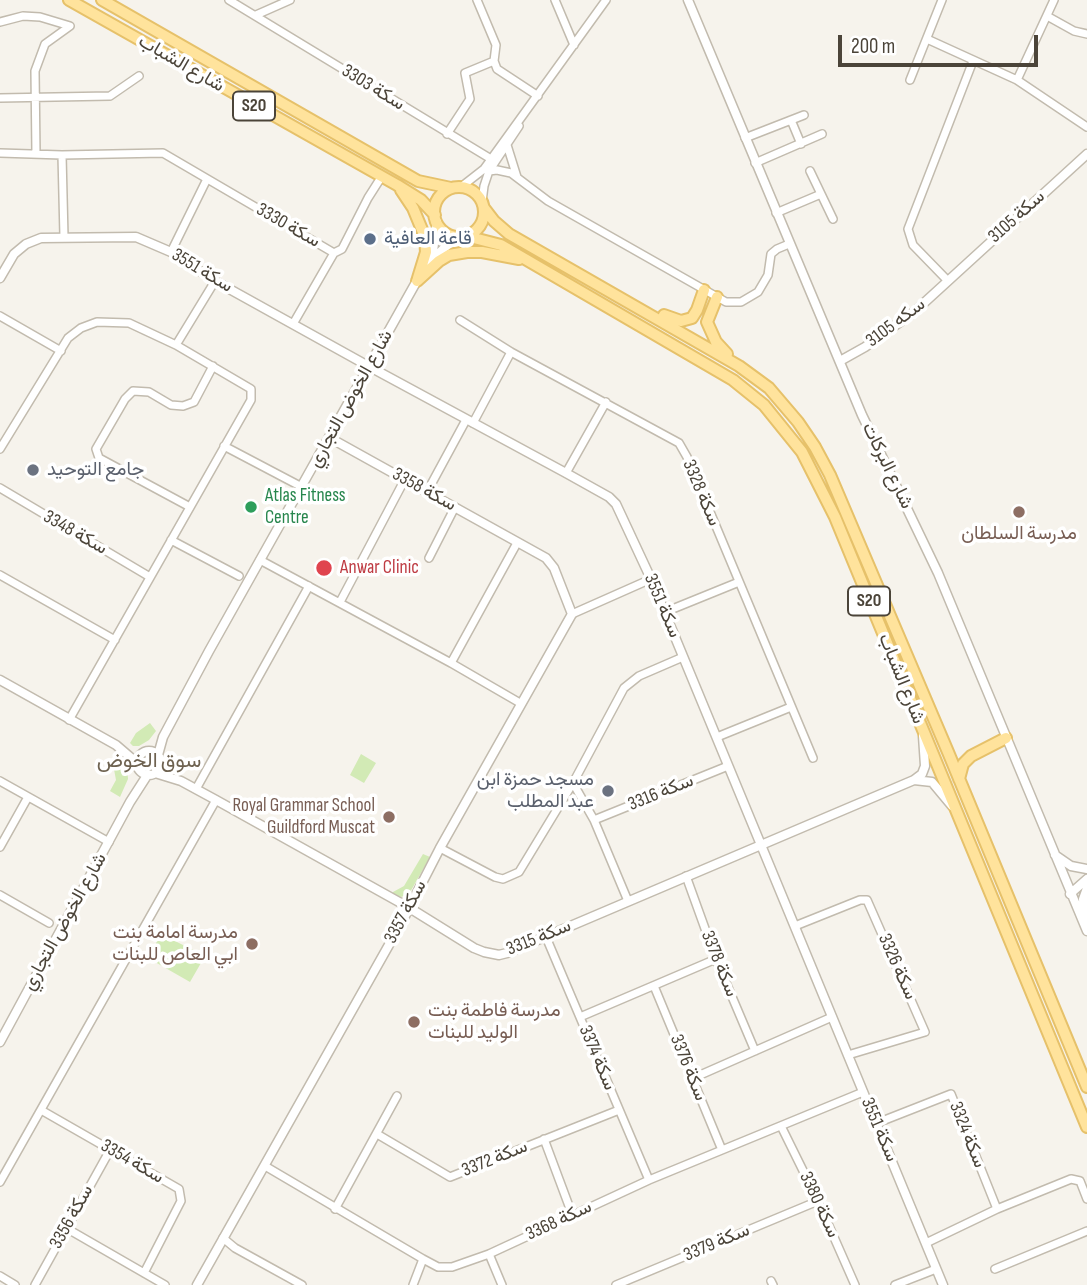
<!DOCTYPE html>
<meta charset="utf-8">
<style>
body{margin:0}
#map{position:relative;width:1087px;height:1285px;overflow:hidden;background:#f6f3ec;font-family:"Sofia Sans Condensed",sans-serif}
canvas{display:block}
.scale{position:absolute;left:838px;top:35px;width:200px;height:32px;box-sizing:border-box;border:4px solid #4b4439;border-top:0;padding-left:9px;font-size:21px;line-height:24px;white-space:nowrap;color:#4b4439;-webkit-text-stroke:5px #fff;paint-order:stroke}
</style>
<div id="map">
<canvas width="1087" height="1285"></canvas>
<div class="scale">200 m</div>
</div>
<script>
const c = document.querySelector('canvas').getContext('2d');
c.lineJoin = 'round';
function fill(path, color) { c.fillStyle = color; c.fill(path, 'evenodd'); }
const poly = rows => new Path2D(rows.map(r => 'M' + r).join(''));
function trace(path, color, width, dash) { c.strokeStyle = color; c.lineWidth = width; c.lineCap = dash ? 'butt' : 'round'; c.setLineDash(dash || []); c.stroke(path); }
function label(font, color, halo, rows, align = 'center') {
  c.font = font + ' "Sofia Sans Condensed",Vazirmatn,sans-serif'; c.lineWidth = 7; c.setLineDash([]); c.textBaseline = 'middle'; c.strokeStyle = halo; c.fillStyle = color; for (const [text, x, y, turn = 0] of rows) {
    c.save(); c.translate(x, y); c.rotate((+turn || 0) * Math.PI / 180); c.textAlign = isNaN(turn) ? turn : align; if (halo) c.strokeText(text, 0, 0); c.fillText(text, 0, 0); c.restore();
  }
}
fill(poly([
 [150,723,156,731,149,740,139,746,133,746,130,743,136,733],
 [361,754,376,763,364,783,350,775],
 [121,757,127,765,128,779,120,797,110,791,116,780,113,764],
 [423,854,430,857,409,894,401,897,392,895,393,892,404,886],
 [161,934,205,956,190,982,148,958]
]), '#d2eab5');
const minor = poly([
 [229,0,491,159],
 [477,0,496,45,494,61,497,69,538,96],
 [555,0,574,45],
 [256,15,290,0],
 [1047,16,1074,31,1087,34],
 [0,22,23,16,40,17,70,26,45,44,35,71,36,154],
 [927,39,1017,80,1087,127],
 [910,80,942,0],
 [1017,80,1054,0],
 [0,98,110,96,139,76],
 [791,120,801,144],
 [447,134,470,99,465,73,494,61],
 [745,138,804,115],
 [507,145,517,177],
 [0,153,62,155,163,153,334,253],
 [62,155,64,237],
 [755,163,822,134],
 [489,171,497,170,511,173,548,201,726,302,741,302,758,292,768,275,771,254,777,249,789,244],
 [810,171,833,219],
 [461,187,484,169,606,0],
 [482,202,484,186,489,171,519,126],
 [776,213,821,194],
 [171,252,207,179],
 [948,281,913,245,908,229,973,61],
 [0,316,61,351],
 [460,320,511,352,679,443,687,457,813,758],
 [293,324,334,253,342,249,368,198,382,176],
 [176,345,215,281],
 [473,423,511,352],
 [224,446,300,486],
 [0,449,68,338,81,328,97,322,129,323,176,345,251,389,251,400,69,720],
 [566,473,606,402],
 [0,488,150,577],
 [427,492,466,420],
 [190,507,99,458,96,449,125,399,133,391,149,392,171,405,183,406,194,402,213,366],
 [171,540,239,576],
 [429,558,455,507],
 [260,560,451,663,520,703],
 [0,575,115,640],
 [340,602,405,479],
 [665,612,739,582],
 [572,614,651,579],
 [451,663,517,543],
 [717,737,791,707],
 [0,781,109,842],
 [573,783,594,820,628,901],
 [196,789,309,586],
 [594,820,728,766],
 [0,847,28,797],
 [440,848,495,877,503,879,519,872,573,783,624,688,639,676,683,657],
 [686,876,716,959,755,1051],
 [0,895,49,923],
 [795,926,860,900,867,900,925,1032,848,1055],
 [546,937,649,1180],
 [654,986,722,1150],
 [580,1017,716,959],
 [691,1079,832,1017],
 [41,1110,179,1189,181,1201,144,1273],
 [877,1123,951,1094,997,1209],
 [781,1126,818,1201,855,1285],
 [377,1134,450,1177,619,1110],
 [544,1139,572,1214],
 [265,1166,423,1259,438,1267,452,1267,489,1254,649,1180,863,1092],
 [0,1182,216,800],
 [335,1209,397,1096],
 [66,1228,165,1285],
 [223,1238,235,1248,302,1285],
 [926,1243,997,1209,1071,1179,1080,1181,1087,1199],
 [489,1254,502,1285],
 [995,1269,1087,1231],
 [0,1276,15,1285],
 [771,1281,773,1285],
 [35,1285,110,1150],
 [413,1285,423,1259],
 [616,1285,818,1201],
 [895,1285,936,1269]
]);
const tertiary = poly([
 [688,0,862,415,938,573,1087,931],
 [433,259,444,248,460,236],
 [425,265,433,251,437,222],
 [0,278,14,254,26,244,41,238,136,237,171,252,215,281,370,367,566,473,609,497,616,504,651,579,943,1285],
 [840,361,865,347,914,312,1087,154],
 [0,680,116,745,137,763],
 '137 763a12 12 0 1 1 24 0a12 12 0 1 1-24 0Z',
 [158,755,163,737,209,651,419,277],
 [155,773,181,781,216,800,408,907,474,948,484,952,499,955,507,953,914,780,922,774,925,766,923,736],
 [914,780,932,782,952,806],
 [1055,855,1071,866,1087,869],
 [1070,894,1087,879],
 [1084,919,1083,899,1087,888],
 [0,1042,130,802,148,774],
 [197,1285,403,920,440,848,572,614,554,568,546,558,330,438]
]);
const primary = poly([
 [69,0,397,185,421,200,435,215],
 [102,0,418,181,451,188],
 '434 212a25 25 0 1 1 50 0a25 25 0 1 1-50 0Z',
 [401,190,413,208,425,237,426,252,418,278],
 [484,208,494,221,509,234,739,366,769,388,798,422,815,447,830,475,948,752,1087,1087],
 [466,236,501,245,733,380,764,405,802,452,835,517,1087,1127],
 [417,281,439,261,449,255,467,252,482,252,519,259],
 [717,297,707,322,716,342,727,354],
 [664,315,681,321,692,318,697,310,704,290],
 [959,779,963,764,971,756,1006,738]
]);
trace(minor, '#c2bbae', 10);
trace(tertiary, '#c2bbae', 11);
trace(primary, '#e6c16a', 14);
trace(minor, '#fff', 7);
trace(tertiary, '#fff', 8);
trace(primary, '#ffe39c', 10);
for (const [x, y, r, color] of [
 [370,239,7,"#5c6f8a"],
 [33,470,7,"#6b7280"],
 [251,507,7,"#2e9e5b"],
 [1019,512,7,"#8d6e63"],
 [324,568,9,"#e0444e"],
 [608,791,7,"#6b7280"],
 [389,817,7,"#8d6e63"],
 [252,944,7,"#8d6e63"],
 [414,1022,7,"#8d6e63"]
]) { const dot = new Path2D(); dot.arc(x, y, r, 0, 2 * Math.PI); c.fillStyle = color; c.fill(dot); trace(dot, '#fff', 2.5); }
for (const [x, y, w] of [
 [254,106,42],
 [869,601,42]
]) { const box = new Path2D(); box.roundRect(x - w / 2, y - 14.5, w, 29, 5); c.fillStyle = '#fff'; c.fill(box); trace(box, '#4b4439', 2); }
label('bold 18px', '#4b4439', null, [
 ["S20",254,106],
 ["S20",869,601]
]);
label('19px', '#4b4439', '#fff', [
 ["شارع الشباب",181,64,30],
 ["سكة 3303",373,88,32],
 ["سكة 3105",1017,217,-42],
 ["سكة 3330",288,226,30],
 ["سكة 3551",202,271,31],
 ["سكه 3105",896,323,-37],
 ["شارع الخوض التجاري",351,399,-61],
 ["شارع البركات",887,466,64],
 ["سكة 3358",424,490,29],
 ["سكة 3328",701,493,67],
 ["سكة 3348",75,533,30],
 ["سكة 3551",662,606,67],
 ["شارع الشباب",901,679,68],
 ["سكة 3316",661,793,-22],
 ["سكة 3357",406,912,-62],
 ["شارع الخوض التجاري",65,922,-61],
 ["سكة 3315",539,938,-22],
 ["سكة 3378",719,964,68],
 ["سكة 3326",897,967,66],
 ["سكة 3374",597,1058,67],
 ["سكة 3376",688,1068,68],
 ["سكة 3551",879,1130,67],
 ["سكة 3324",967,1135,68],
 ["سكة 3372",495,1159,-22],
 ["سكة 3354",132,1162,30],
 ["سكة 3380",819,1205,65],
 ["سكة 3356",72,1217,-61],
 ["سكة 3368",559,1221,-25],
 ["سكة 3379",717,1243,-23]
]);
label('19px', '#4e5e75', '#fff', [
 ["قاعة العافية",384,239]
], 'left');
label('19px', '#5b616d', '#fff', [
 ["جامع التوحيد",47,470],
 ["مسجد حمزة ابن",594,780,"right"],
 ["عبد المطلب",594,802,"right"]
], 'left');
label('19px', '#27864d', '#fff', [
 ["Atlas Fitness",265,496],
 ["Centre",265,518]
], 'left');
label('19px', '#785e54', '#fff', [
 ["مدرسة السلطان",1019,534,"center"],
 ["Royal Grammar School",375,806],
 ["Guildford Muscat",375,828],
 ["مدرسة امامة بنت",238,933],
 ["ابي العاص للبنات",238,955],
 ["مدرسة فاطمة بنت",428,1011,"left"],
 ["الوليد للبنات",428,1033,"left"]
], 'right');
label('19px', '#be3a42', '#fff', [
 ["Anwar Clinic",340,568]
], 'left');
label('21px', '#6e6250', '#fff', [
 ["سوق الخوض",149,762]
]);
</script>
